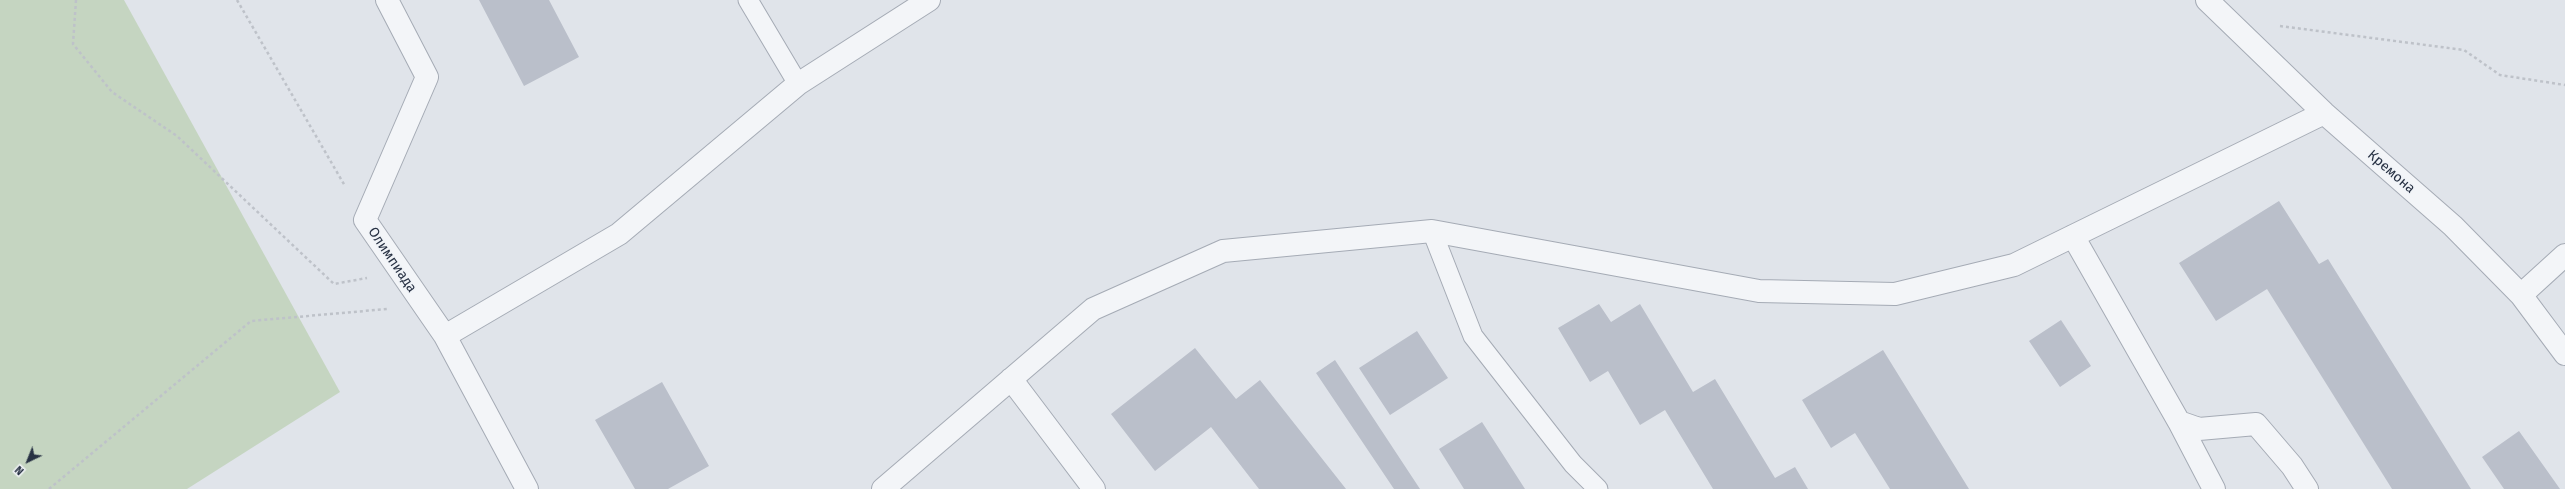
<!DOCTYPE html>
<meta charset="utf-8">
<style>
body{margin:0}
#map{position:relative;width:2565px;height:489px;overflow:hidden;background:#e0e4ea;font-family:"Fira Sans",sans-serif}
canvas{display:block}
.north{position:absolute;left:8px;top:441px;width:40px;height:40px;-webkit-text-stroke:3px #f0f3f7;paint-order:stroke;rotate:223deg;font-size:11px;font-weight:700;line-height:16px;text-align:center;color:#273143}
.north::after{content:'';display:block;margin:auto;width:14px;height:18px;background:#273143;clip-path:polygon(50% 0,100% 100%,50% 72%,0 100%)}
</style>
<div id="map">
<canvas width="2565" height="489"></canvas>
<div class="north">N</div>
</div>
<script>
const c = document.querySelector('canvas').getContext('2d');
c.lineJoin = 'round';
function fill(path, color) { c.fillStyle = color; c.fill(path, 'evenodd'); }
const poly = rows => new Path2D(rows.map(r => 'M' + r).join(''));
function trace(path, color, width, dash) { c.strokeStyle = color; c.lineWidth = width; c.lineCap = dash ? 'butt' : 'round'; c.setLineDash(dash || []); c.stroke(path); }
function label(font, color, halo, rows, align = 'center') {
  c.font = font + ' "Fira Sans",sans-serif'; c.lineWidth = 3; c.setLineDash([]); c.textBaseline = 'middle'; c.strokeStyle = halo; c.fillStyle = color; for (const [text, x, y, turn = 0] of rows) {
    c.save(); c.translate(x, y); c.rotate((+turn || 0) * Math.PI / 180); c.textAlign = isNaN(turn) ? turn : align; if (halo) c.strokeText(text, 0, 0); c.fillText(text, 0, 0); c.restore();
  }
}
fill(poly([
 [0,0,124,0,340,392,187,489,0,489]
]), '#c5d5c1');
fill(poly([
 [479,0,549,0,579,57,524,86],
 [2279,201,2319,264,2328,259,2471,489,2392,489,2267,289,2216,321,2179,263],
 [1599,304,1611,322,1640,304,1693,392,1715,379,1775,478,1795,467,1808,489,1713,489,1665,410,1640,425,1608,371,1590,382,1558,328],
 [2061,320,2091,366,2060,387,2029,341],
 [1417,331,1448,378,1390,415,1359,368],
 [1195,348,1236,399,1260,380,1346,489,1259,489,1211,427,1155,471,1111,414],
 [1883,350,1969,489,1890,489,1855,433,1831,448,1802,400],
 [1335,360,1420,489,1394,489,1316,373],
 [662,382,709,466,668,489,635,489,595,420],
 [1482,422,1525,489,1464,489,1439,449],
 [2519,431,2560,489,2504,489,2482,457]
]), '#babfca');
const lane = poly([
 [748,0,798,84],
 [1432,231,1473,336,1573,464,1598,489]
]);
const street = poly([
 [387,0,427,77,365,220,445,336,527,489],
 [2207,0,2324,113,2453,226,2521,295,2565,354],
 [2073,236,2179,422,2214,489],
 [2521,295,2565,255],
 [445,336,619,234,798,84,929,0],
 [1011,379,1094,489],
 [2179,422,2199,429,2256,424,2292,466,2307,489],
 [883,489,1093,309,1223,251,1432,231,1759,291,1895,294,2014,265,2324,113]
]);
trace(lane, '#a5abb5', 21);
trace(street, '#a5abb5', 24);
trace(poly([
 [76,0,73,44,112,92,177,136,334,284,367,278],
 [237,0,345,186],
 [2280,26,2464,50,2500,75,2565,85],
 [49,489,251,321,387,309]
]), '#bec2c9', 2.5, [3, 3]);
trace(lane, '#f3f5f8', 19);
trace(street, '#f3f5f8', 22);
label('14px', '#273143', '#f0f3f7', [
 ["Кремона",2391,172,41],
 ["Олимпиада",392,260,56]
]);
</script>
